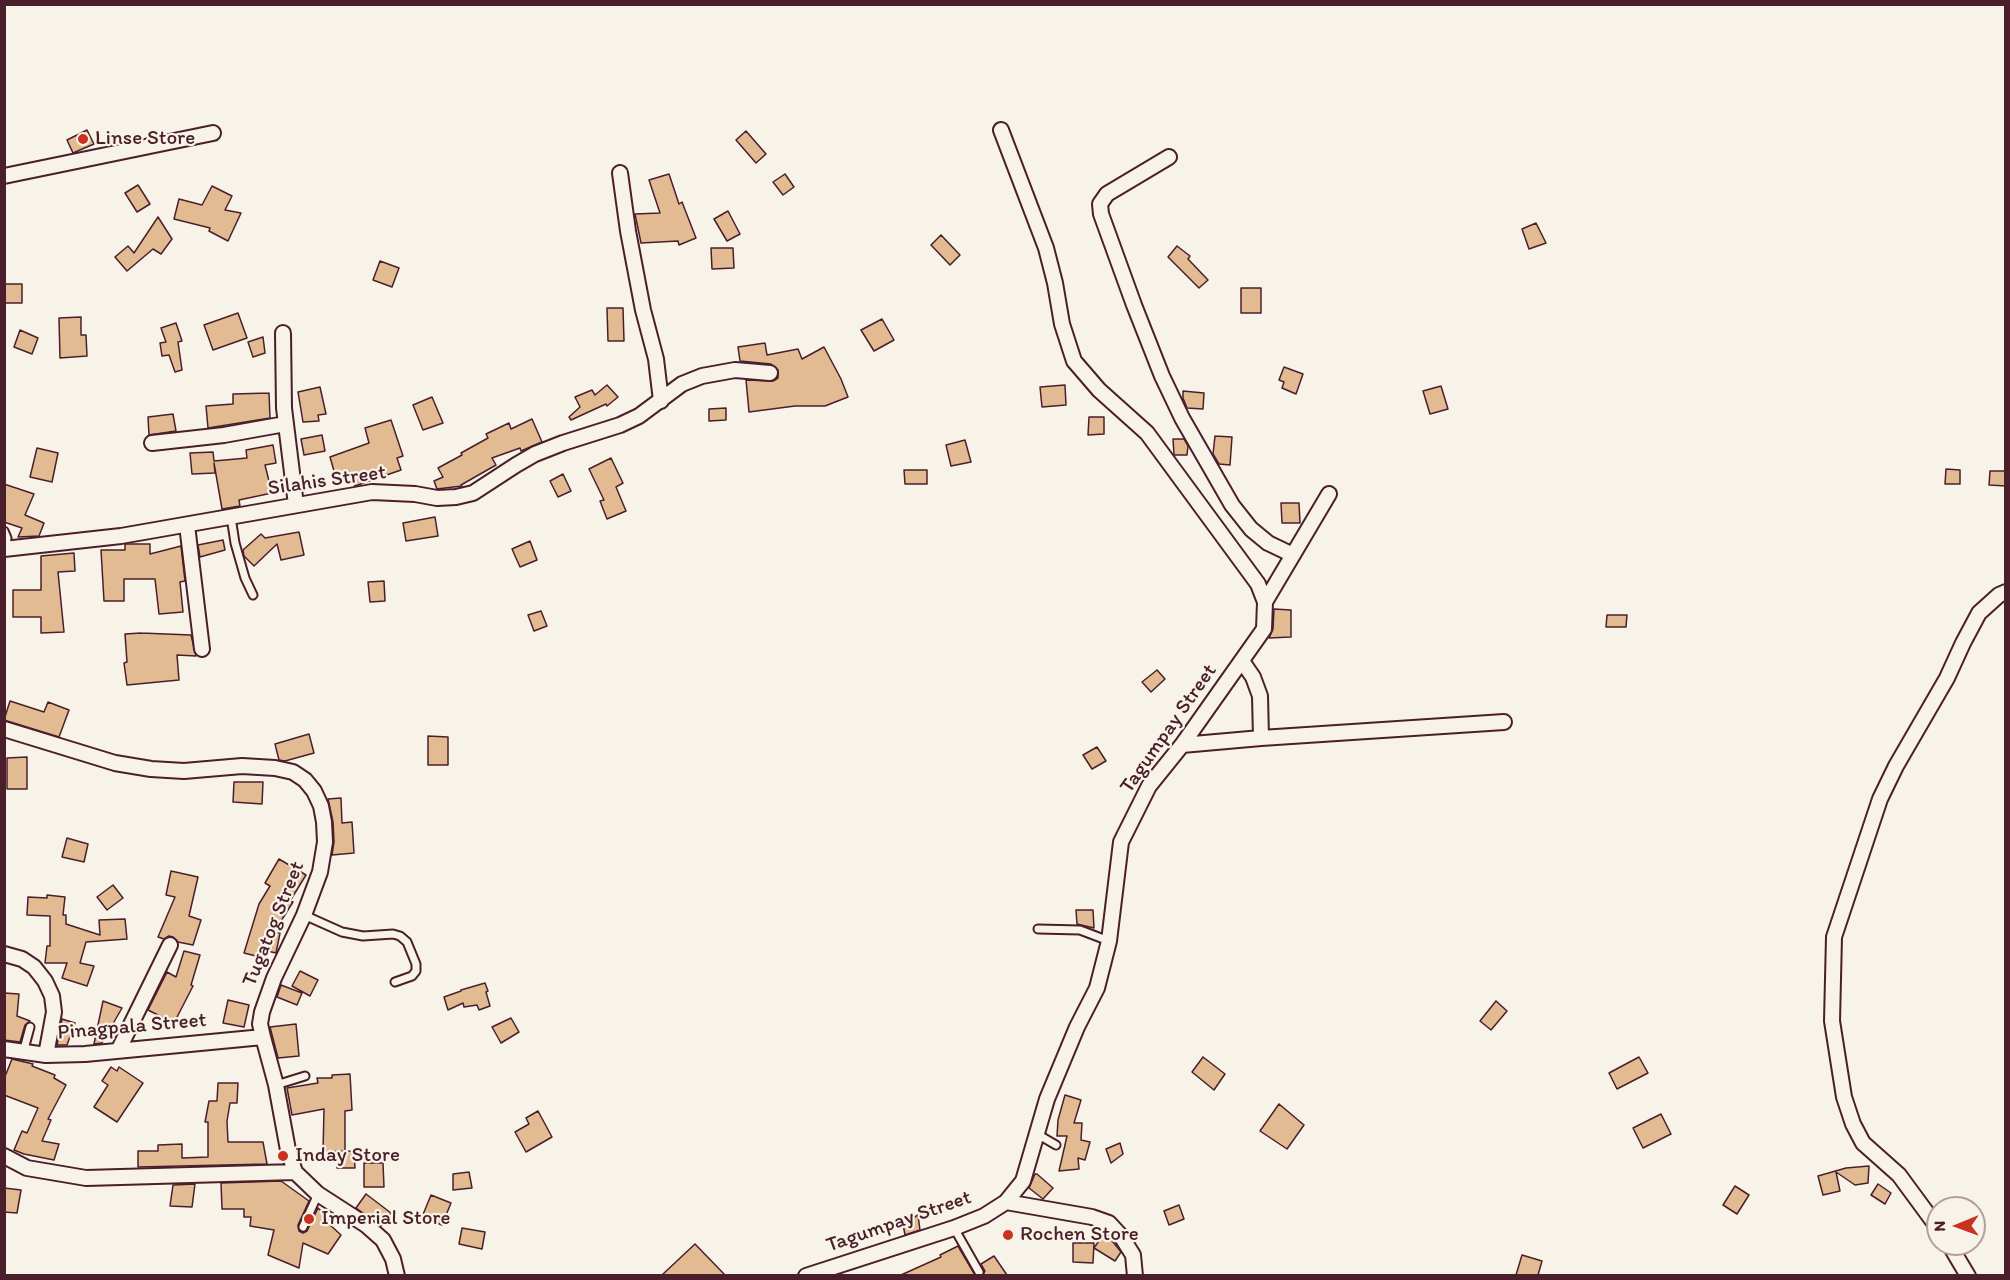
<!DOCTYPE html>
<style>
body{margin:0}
#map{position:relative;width:2010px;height:1280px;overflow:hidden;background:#f7f3e8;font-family:Itim,sans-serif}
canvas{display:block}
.frame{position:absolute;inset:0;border:6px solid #4a1f2b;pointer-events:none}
.north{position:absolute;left:1926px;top:1196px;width:60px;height:60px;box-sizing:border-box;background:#f7f3e8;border:2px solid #b29e9c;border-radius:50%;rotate:269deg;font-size:16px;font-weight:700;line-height:24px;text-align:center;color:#4a1f2b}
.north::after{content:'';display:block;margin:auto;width:21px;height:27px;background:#c8321e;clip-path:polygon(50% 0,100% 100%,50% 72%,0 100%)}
</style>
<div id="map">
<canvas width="2010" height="1280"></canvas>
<div class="frame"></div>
<div class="north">N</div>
</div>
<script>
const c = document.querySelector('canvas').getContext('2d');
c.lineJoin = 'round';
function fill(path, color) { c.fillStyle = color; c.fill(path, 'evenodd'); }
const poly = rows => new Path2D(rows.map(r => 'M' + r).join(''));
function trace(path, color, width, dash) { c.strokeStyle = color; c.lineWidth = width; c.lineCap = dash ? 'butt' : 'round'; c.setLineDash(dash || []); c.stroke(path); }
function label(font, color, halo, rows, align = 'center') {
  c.font = font + ' Itim,sans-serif'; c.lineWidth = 4.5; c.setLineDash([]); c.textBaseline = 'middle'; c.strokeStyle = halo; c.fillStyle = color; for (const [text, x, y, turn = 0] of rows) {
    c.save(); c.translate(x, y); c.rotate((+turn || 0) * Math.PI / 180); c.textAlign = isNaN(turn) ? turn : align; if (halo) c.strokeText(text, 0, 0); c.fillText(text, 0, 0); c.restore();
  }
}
const building = poly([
 [87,130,94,144,73,153,67,140,87,130],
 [746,131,766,154,756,163,736,140,746,131],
 [669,174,679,204,682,202,696,238,679,245,678,241,641,243,635,214,660,213,649,180,669,174],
 [785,174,794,187,783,195,773,182,785,174],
 [138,185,150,204,137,212,125,193,138,185],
 [212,186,232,196,225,210,241,213,228,241,209,231,210,228,174,219,179,199,202,205,212,186],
 [728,211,740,234,727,241,714,219,728,211],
 [158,217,172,239,161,254,153,249,127,271,115,257,128,246,134,253,158,217],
 [1536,223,1546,243,1529,249,1522,229,1536,223],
 [941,235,960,255,950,265,931,245,941,235],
 [1177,246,1190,256,1188,259,1208,280,1199,288,1168,257,1177,246],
 [711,248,733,248,734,268,712,269,711,248],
 [380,261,399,268,392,287,373,280,380,261],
 [4,284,22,284,22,303,4,303,4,284],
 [1241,288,1261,288,1261,313,1241,313,1241,288],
 [607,308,623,308,624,341,608,341,607,308],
 [238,313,247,338,213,350,204,325,238,313],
 [81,317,81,335,86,335,87,356,60,358,59,318,81,317],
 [882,319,894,340,874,351,861,330,882,319],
 [176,323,182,341,178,342,182,370,175,372,169,355,162,356,160,343,166,342,161,328,176,323],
 [20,330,38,338,32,354,14,347,20,330],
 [263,337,265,353,253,357,248,342,263,337],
 [765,343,767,355,798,349,802,359,824,347,841,379,848,397,825,406,795,406,749,412,746,380,773,381,778,378,778,370,771,364,740,361,738,347,765,343],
 [1284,367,1303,374,1296,394,1282,388,1284,382,1279,380,1284,367],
 [607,385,618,397,607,406,606,404,571,420,569,417,580,407,575,397,592,390,595,395,607,385],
 [1065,385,1066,405,1042,407,1040,387,1065,385],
 [1441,386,1448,409,1430,414,1423,391,1441,386],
 [320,387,326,414,318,415,319,421,303,422,298,392,320,387],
 [1183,391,1204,393,1203,409,1187,408,1183,398,1183,391],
 [269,393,270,418,208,428,206,406,233,404,233,394,269,393],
 [432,397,443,423,423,430,413,405,432,397],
 [726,408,726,420,709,421,709,409,726,408],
 [173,414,176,431,149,435,148,417,173,414],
 [1089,417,1104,417,1104,434,1088,435,1089,417],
 [532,419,542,442,521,451,520,448,492,458,496,465,461,485,462,486,437,489,434,481,443,477,438,468,462,455,461,453,488,438,486,434,509,423,511,429,532,419],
 [391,420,403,456,397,458,401,470,355,486,350,474,336,478,330,457,369,443,365,428,391,420],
 [322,435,325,451,304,455,301,439,322,435],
 [1215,436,1232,437,1230,465,1219,464,1213,454,1215,436],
 [1173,439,1184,439,1188,446,1187,455,1174,455,1173,439],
 [965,440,971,462,951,466,946,445,965,440],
 [273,445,276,463,265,465,272,493,239,500,240,506,222,509,214,463,215,473,192,474,190,453,213,452,214,461,247,458,246,450,273,445],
 [37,448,58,453,52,482,30,477,37,448],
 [611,458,623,483,616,487,626,511,607,519,600,501,604,500,589,469,611,458],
 [1946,469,1960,470,1960,484,1945,484,1946,469],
 [904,470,927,470,927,484,905,484,904,470],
 [1990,471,2006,471,2006,486,1989,485,1990,471],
 [563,474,571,491,558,497,550,481,563,474],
 [4,484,34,494,25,515,44,523,39,536,18,537,22,528,4,522,4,484],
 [1281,503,1299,503,1300,523,1282,523,1281,503],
 [435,517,438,536,406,541,403,523,435,517],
 [299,532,304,555,281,560,277,544,254,566,244,556,243,550,261,534,265,538,299,532],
 [223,540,225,550,200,557,198,545,223,540],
 [530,541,537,560,520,567,512,549,530,541],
 [125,544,150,544,150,554,181,546,185,581,180,582,183,612,159,614,155,579,124,579,124,601,104,601,101,550,125,550,125,544],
 [74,553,75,571,58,572,64,632,41,633,41,617,13,617,13,590,41,590,41,556,74,553],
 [384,581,385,601,370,602,368,582,384,581],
 [1274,609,1291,610,1291,637,1269,638,1273,629,1274,609],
 [541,611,547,626,534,631,528,615,541,611],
 [1607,615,1627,615,1626,627,1606,627,1607,615],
 [141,633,191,635,196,656,177,655,179,680,127,685,124,663,127,662,125,634,141,633],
 [1157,670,1165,679,1151,692,1142,682,1157,670],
 [10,701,44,712,48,702,69,710,59,737,4,720,10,701],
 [309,734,314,753,285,761,279,760,275,744,309,734],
 [428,736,448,737,448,765,428,765,428,736],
 [1097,747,1106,761,1092,769,1083,755,1097,747],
 [27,757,27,789,7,789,7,758,27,757],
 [234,782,263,782,262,804,233,802,234,782],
 [341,798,342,823,352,822,354,853,332,855,334,842,333,822,328,799,341,798],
 [67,838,88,844,84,862,62,857,67,838],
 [279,859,306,875,290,901,293,902,274,932,280,933,276,953,263,950,262,952,262,948,260,957,244,953,259,904,270,886,265,883,279,859],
 [171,871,198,877,189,916,201,920,193,945,178,942,173,937,169,936,164,939,158,937,175,897,166,895,171,871],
 [113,885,123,898,107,910,97,897,113,885],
 [47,895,65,897,63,915,66,915,66,924,100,935,99,920,125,919,127,939,86,942,80,963,94,966,87,986,62,978,67,963,45,963,47,946,50,946,50,916,27,915,28,897,47,898,47,895],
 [1076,910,1093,910,1094,928,1077,924,1076,910],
 [184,951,200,955,191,985,193,986,174,1023,148,1010,167,972,176,977,184,951],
 [300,971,318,980,310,996,292,986,300,971],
 [485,983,488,991,486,992,490,1006,479,1010,477,1005,464,1007,463,1003,448,1010,444,997,461,991,461,990,485,983],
 [281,985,302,993,297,1005,277,997,281,985],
 [4,993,19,994,17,1016,30,1021,25,1025,20,1042,4,1040,4,993],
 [228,1000,249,1005,244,1027,223,1023,228,1000],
 [103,1001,122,1008,102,1043,94,1044,103,1001],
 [1496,1001,1507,1011,1491,1030,1480,1021,1496,1001],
 [511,1018,519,1032,501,1043,492,1027,511,1018],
 [62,1019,75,1023,67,1045,57,1045,62,1019],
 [296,1024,299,1056,278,1058,270,1027,296,1024],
 [1203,1057,1225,1074,1214,1090,1192,1072,1203,1057],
 [1639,1057,1648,1073,1617,1089,1609,1073,1639,1057],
 [12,1059,33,1064,32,1066,55,1075,54,1078,66,1085,48,1119,51,1120,42,1141,59,1144,54,1160,24,1154,14,1150,22,1131,27,1133,38,1108,4,1095,4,1079,12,1059],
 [111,1067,117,1071,119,1067,143,1083,117,1122,94,1107,108,1085,102,1081,111,1067],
 [350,1074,352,1110,345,1111,345,1151,323,1152,324,1109,292,1115,287,1088,318,1083,317,1078,332,1078,332,1075,350,1074],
 [218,1083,238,1083,237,1103,230,1103,227,1121,228,1142,263,1142,267,1164,138,1167,138,1151,158,1151,158,1145,182,1144,182,1158,208,1157,208,1122,205,1122,209,1101,217,1101,218,1083],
 [1065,1095,1081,1100,1074,1123,1082,1123,1081,1140,1090,1142,1085,1160,1078,1158,1079,1169,1059,1171,1067,1136,1057,1136,1058,1120,1065,1095],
 [1279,1104,1304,1125,1287,1149,1260,1131,1279,1104],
 [538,1111,552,1137,526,1152,515,1132,529,1124,526,1118,538,1111],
 [1661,1114,1671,1134,1643,1148,1633,1128,1661,1114],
 [1120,1143,1123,1154,1111,1163,1106,1149,1120,1143],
 [354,1151,355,1168,337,1168,337,1152,354,1151],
 [364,1163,383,1163,384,1187,364,1187,364,1163],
 [1869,1166,1868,1183,1855,1185,1836,1172,1840,1191,1823,1195,1818,1176,1846,1168,1869,1166],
 [469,1172,472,1188,453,1190,453,1174,469,1172],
 [1035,1174,1037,1174,1053,1188,1043,1199,1029,1188,1035,1174],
 [281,1181,309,1201,298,1225,299,1231,303,1233,307,1231,318,1208,331,1220,329,1224,341,1235,328,1254,303,1243,299,1268,268,1255,274,1230,250,1226,251,1217,244,1217,244,1209,222,1209,221,1183,281,1181],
 [195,1184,192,1207,170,1206,173,1185,195,1184],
 [1878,1184,1891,1193,1885,1204,1871,1195,1878,1184],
 [1735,1186,1749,1195,1737,1214,1723,1205,1735,1186],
 [4,1188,21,1190,17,1213,4,1212,4,1188],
 [366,1194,391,1213,381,1226,356,1208,366,1194],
 [431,1195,451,1203,442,1225,422,1217,431,1195],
 [1179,1205,1184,1219,1169,1225,1164,1211,1179,1205],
 [918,1215,920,1230,905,1235,903,1224,918,1215],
 [462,1228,485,1232,482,1249,459,1244,462,1228],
 [1105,1232,1121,1252,1115,1261,1094,1248,1105,1232],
 [1073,1243,1094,1243,1093,1263,1073,1262,1073,1243],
 [695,1244,725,1275,662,1275,695,1244],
 [958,1246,975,1275,901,1275,941,1257,940,1255,958,1246],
 [1522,1255,1542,1261,1538,1275,1516,1275,1522,1255],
 [994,1256,1007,1275,983,1275,985,1271,981,1264,994,1256]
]);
fill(building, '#e2bb93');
trace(building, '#4a1f2b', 1.5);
const service = poly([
 [231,517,235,543,245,578,253,595],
 [4,531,7,538,6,549],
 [304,915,342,932,363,936,393,934,400,936,407,942,416,964,416,971,412,976,395,982],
 [1038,929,1080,930,1109,941],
 [23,1053,30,1027],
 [276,1085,305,1076],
 [1037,1134,1056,1145],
 [303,1227,318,1194],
 [954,1228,979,1272]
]);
const minor = poly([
 [1169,157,1107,194,1100,204,1101,214,1134,305,1162,376,1182,418,1232,505,1251,529,1268,543,1293,555],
 [620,173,628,231,643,310,656,359,661,401],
 [4,176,213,133],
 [283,333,284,408,296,505],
 [152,443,224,435,285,424],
 [187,525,202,649],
 [4,549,121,536,372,492,415,494,437,498,456,497,473,493,516,465,535,454,563,443,620,425,639,416,682,384,702,376,735,370,770,373],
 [1265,602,1329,494],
 [1242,661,1253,677,1260,696,1261,738],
 [4,729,115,763,151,769,184,771,242,766,275,768,293,772,305,780,314,791,321,806,324,822,325,842,320,872,304,915,274,978,262,1012,260,1024,263,1037,276,1085,288,1150,295,1172,318,1194,366,1225,383,1240,393,1259,397,1276],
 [1182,745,1261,738,1504,722],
 [4,954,22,959,34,967,45,981,52,996,54,1012,46,1055],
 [4,1049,46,1055,85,1054,263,1037],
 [119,1049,170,945],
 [4,1156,27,1168,86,1178,295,1172],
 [1006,1202,1092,1217,1109,1223,1121,1236,1133,1255,1135,1276],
 [1938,1228,1899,1175,1863,1143,1853,1124,1844,1097,1832,1021,1834,937,1880,799,1896,766,1947,678,1963,643,1979,613,1999,595,2006,592],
 [1949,1244,1968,1276],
 [806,1276,954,1228,984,1216,1006,1202,1023,1181,1047,1099,1077,1027,1097,988,1109,941,1121,842,1149,786,1182,745,1264,629,1265,602,1258,584,1147,433,1099,390,1074,361,1062,324,1055,283,1046,248,1001,130]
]);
trace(service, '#4a1f2b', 11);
trace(minor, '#4a1f2b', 18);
trace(service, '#f7f3e8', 7);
trace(minor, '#f7f3e8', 14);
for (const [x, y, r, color] of [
 [83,139,6,"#c8321e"],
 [283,1156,6,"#c8321e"],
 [309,1219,6,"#c8321e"],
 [1008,1235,6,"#c8321e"]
]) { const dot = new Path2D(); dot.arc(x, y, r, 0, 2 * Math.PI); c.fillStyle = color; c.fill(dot); trace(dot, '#f7f3e8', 2); }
label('21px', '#4a1f2b', '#f7f3e8', [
 ["Linse Store",95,139],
 ["Inday Store",295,1156],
 ["Imperial Store",321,1219],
 ["Rochen Store",1020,1235]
], 'left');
label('21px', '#4a1f2b', '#f7f3e8', [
 ["Silahis Street",327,481,-8],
 ["Tagumpay Street",1169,729,-55],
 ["Tugatog Street",274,924,-68],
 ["Pinagpala Street",132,1027,-5],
 ["Tagumpay Street",899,1222,-19]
]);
</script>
